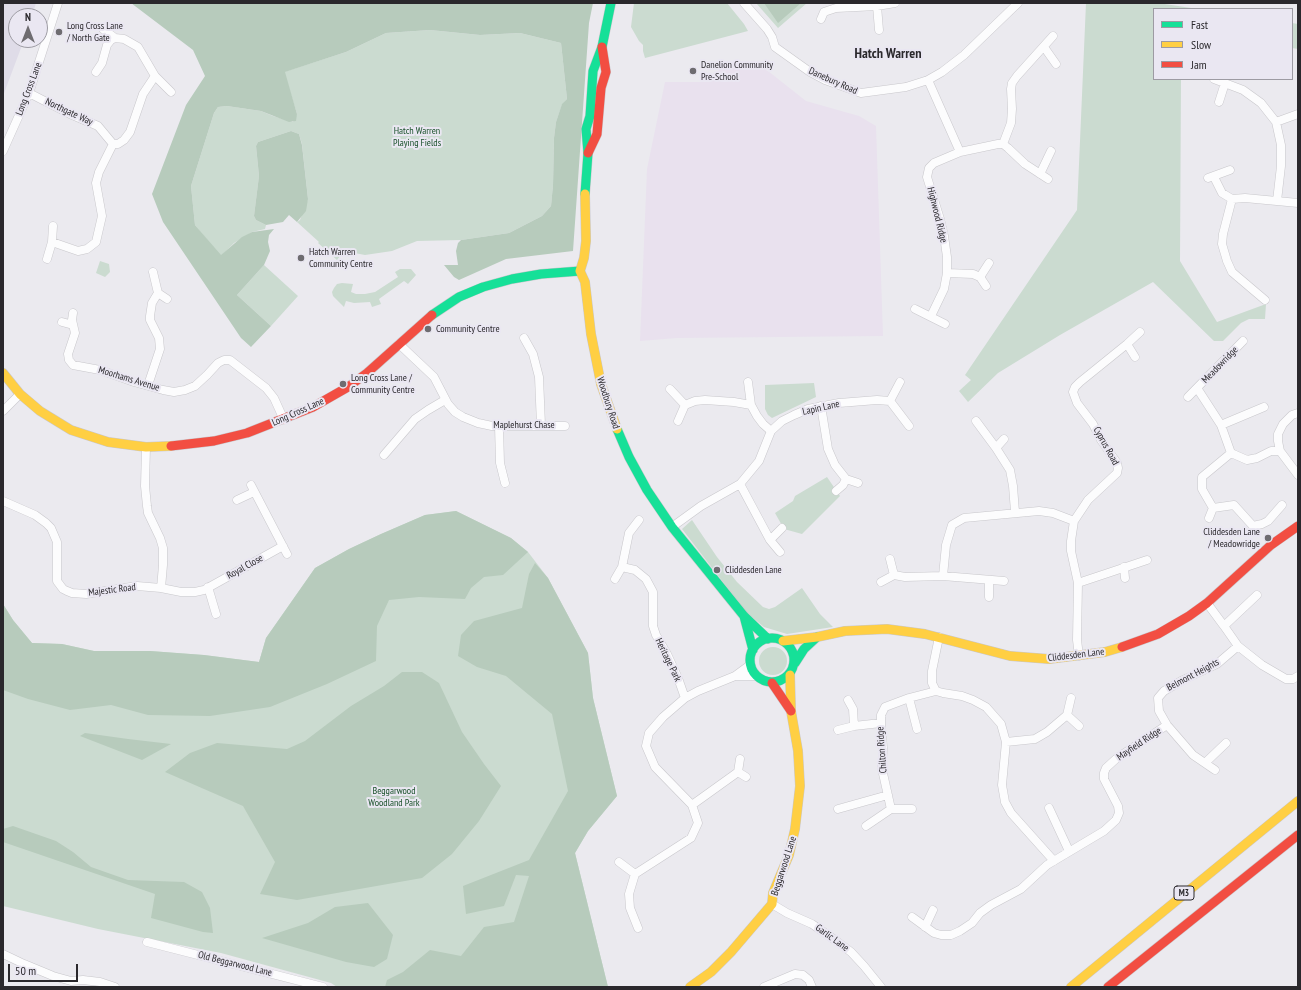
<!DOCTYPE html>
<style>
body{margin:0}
#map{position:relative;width:1301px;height:990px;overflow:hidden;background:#ebeaef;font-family:"PT Sans Narrow",sans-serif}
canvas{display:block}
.frame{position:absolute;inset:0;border:4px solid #2a282c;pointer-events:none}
.legend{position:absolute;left:1153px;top:8px;width:140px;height:72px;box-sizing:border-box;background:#eae7f2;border:1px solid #9d9ba3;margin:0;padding:5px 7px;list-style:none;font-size:12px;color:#2a282c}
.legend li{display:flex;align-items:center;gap:8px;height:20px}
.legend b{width:20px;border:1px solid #9d9ba3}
.north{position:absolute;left:8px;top:8px;width:40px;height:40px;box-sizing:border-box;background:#eae7f2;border:1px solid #9d9ba3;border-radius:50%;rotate:0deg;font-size:11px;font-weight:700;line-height:16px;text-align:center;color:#2a282c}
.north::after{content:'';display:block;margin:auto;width:14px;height:18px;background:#6e6c70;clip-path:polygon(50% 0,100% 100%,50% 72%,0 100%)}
.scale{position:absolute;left:8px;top:964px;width:70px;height:18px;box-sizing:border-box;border:2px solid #2a282c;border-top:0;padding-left:5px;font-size:12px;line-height:14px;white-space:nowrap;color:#2a282c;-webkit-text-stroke:3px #eae7f2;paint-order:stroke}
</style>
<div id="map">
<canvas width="1301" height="990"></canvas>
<div class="frame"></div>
<ul class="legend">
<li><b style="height:5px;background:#16e098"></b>Fast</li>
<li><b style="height:5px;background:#ffcf43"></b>Slow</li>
<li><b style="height:5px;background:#f24e42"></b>Jam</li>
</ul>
<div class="north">N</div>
<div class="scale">50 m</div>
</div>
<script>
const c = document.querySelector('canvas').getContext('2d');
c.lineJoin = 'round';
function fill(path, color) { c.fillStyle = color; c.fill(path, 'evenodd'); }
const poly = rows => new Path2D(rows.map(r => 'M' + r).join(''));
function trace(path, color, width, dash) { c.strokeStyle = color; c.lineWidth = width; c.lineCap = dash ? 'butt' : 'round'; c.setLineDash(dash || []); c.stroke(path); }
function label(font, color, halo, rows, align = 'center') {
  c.font = font + ' "PT Sans Narrow",sans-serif'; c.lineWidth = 4; c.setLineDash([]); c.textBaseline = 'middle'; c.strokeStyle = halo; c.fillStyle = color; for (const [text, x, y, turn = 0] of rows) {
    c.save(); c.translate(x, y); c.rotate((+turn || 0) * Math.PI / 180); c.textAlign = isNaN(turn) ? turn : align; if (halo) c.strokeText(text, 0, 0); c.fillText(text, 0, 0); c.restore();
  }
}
fill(poly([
 [3,3,36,3,32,16,16,16,16,40,24,40,3,96]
]), '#dfdce8');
fill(poly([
 [725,63,756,66,768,71,806,101,859,116,876,126,883,336,677,338,640,341,647,169,665,82,709,82]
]), '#e9e1ee');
fill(poly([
 [634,3,727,3,744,24,748,31,645,58,643,51,643,45,639,41,631,27],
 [756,3,807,3,778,28],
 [1086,3,1158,3,1198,9,1154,9,1154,79,1181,79,1180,261,1217,322,1266,304,1265,319,1249,319,1241,323,1223,341,1214,341,1153,282,1060,335,998,373,968,402,959,391,971,380,965,375,1077,210],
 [1292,23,1298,24,1298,49,1292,48],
 [430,30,480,35,520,33,561,43,567,99,562,105,556,122,554,138,553,185,551,206,542,216,509,233,461,240,417,241,392,251,365,255,344,251,337,260,318,243,319,242,297,222,300,220,308,199,302,144,299,134,291,131,258,142,256,146,259,176,254,216,256,220,266,225,265,229,252,232,234,243,221,256,217,252,195,225,191,186,214,113,218,107,227,106,261,111,273,116,293,122,297,114,284,72,346,52,386,33],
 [100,261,109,264,110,272,105,277,96,273],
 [264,265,298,296,271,326,237,295],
 [400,269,411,269,416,275,408,284,404,281,379,299,381,304,372,307,370,302,354,303,346,301,344,307,333,296,332,292,334,288,337,284,342,283,353,284,351,292,356,294,365,294,375,292,398,277,395,272],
 [814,383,816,397,772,418,768,415,765,409,765,385],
 [827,477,840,496,802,534,784,529,775,513,793,501,795,496],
 [456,511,511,538,528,552,548,578,588,653,593,698,617,796,588,831,575,853,608,987,337,987,331,983,221,953,98,929,3,906,3,604,13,620,32,643,62,644,94,651,150,651,204,655,259,662,266,638,315,568,349,549,381,534,425,515],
 [692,520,717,557,737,582,763,607,769,609,775,607,802,588,820,614,833,627,787,634,764,627,747,613,682,529],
 '759 661a14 14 0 1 1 28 0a14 14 0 1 1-28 0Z'
]), '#cbdbd0');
fill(poly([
 [131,3,593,3,589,23,573,251,506,259,459,280,454,277,444,265,458,265,456,251,458,243,461,240,509,233,542,216,551,206,553,185,554,138,556,122,562,104,567,99,561,43,520,33,480,35,430,30,386,33,346,52,285,72,297,114,296,121,289,122,261,111,227,106,218,107,214,113,191,186,195,225,221,255,242,237,252,232,274,229,269,235,268,242,270,251,264,265,237,295,271,326,251,347,241,338,163,222,152,194,186,105,205,76,193,50],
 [764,3,801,3,778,23],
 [291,131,299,134,302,145,308,199,306,211,297,222,289,215,283,222,266,225,256,220,254,216,259,176,256,146,258,142],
 [456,511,511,538,528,552,503,575,484,577,471,588,465,599,419,597,389,600,377,626,376,661,327,684,270,707,210,716,148,715,111,705,70,710,28,699,3,690,3,604,13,620,32,643,62,644,94,651,150,651,204,655,259,662,266,638,315,568,349,549,381,534,425,515],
 [535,563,548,578,588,653,593,698,617,796,588,831,575,853,608,987,385,987,387,980,403,972,430,950,461,956,484,927,514,922,529,876,516,875,504,906,466,914,463,886,529,860,568,791,552,714,506,676,477,667,458,656,461,635,474,621,522,608,529,574],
 [402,672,422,672,439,683,462,732,484,764,501,786,479,821,452,854,422,878,297,900,260,894,275,862,243,806,165,772,190,753,217,743,287,749,305,741,351,706,384,686],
 [85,733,128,739,171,744,142,760,80,736],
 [13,826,56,841,73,852,91,867,128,880,184,882,202,892,210,908,213,933,203,932,151,918,155,894,3,842,3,829],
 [368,903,393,935,387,959,374,967,346,962,262,938,308,923,335,907]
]), '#b7cbbc');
const street = poly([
 [744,3,767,29,772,37,775,47,810,72,825,80,861,93,906,87,928,80,942,72,964,55,1018,3],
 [877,6,879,30],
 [821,19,824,12,836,8,877,6,895,3],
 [103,29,115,38,124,39,138,47,155,76,171,92],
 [1044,47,1056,64],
 [96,72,102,63,107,45,111,40,115,38],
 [1214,79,1243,90,1261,103,1276,122,1281,145,1281,166,1277,201],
 [928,80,960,152],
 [29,93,70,114,98,126,113,144,118,144,124,140,130,132,143,94,155,76],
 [1219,102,1225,83],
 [1276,122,1298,114],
 [1003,144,1011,123,1012,109,1011,89,1012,83,1017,76,1053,36],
 [3,151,29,93,58,3],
 [1040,174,1051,151],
 [1214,177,1222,193,1232,199,1245,198,1298,203],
 [1208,178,1230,170],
 [1232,199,1223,234,1222,244,1227,261,1232,272,1265,300],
 [52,242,78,251,87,249,96,242,102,216,96,183,99,172,113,144],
 [47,259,52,242,53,226],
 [153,272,158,293,167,299],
 [947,273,973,274,980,277,986,286],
 [980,277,989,263],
 [915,309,945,324],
 [73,313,72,320,75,333,68,354,69,360,73,365,100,370,134,382,163,390,174,392,185,390,195,386,207,375,218,363,224,360,230,360,266,388,274,398,284,420],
 [931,316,944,289,947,273,947,257,944,236,940,219,927,177,929,168,934,163,960,152,998,144,1003,144,1008,148,1025,164,1048,179],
 [62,322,73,325],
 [524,338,533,354,539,377,541,425],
 [399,344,434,377,448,404,455,412,463,417,478,423,492,426,565,426],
 [1127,344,1135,357],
 [748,382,751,405,757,416,763,424,771,431],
 [900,382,890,401,909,426],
 [148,385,160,349,159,338,150,320,150,316,152,303,158,293],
 [1197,388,1221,425,1231,453],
 [670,389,685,405,678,421],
 [1188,397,1243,341],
 [685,405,695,401,705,400,734,402,751,405],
 [821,406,828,449,835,465,846,479,858,483],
 [3,411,20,394],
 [1298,413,1292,415,1283,424,1278,434,1278,441,1280,451,1298,475],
 [976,421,996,448,1010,470,1013,486,1015,512],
 [1221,425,1264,407],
 [499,426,500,463,505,483],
 [996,448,1004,439],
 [1280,451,1271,451,1257,458,1247,460,1231,453,1202,477,1202,489,1213,508,1234,505,1253,526,1262,524,1268,521,1282,505],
 [384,455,415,419,428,410,445,400],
 [740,484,770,540,780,552],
 [251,485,287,554],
 [836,491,843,485,846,479],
 [237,500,254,492],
 [3,501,35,515,46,523,51,528,57,542,57,581,63,589,67,591,72,593,86,594,137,586,161,588,163,565,163,548,160,538,148,513,147,506,145,486,146,447],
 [1209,518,1213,508],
 [672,527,701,506,740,484,759,461,771,431,782,421,794,415,808,409,839,403,877,400,890,401],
 [770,540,782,528],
 [622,567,635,570,646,579,653,592,653,626,656,635,667,654,678,678,685,698],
 [1124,567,1125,578],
 [894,575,905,577,943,576,1004,581],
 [943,576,946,545,952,525,964,518,1039,511,1053,513,1074,521],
 [615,579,622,567,629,533,639,520],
 [989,580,989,597],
 [881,582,894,575,890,559],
 [1078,583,1147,560],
 [208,587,216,614],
 [161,588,181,592,195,592,204,590,283,546],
 [1207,603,1224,626,1238,646,1262,665,1286,679,1293,679,1298,676],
 [1224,626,1257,595],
 [1079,656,1077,640,1078,583,1071,551,1071,541,1074,521,1088,500,1117,473,1118,468,1117,463,1101,440,1093,424,1077,403,1073,392,1075,387,1080,382,1127,344,1140,332],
 [735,676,757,676],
 [936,691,943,693,962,696,973,700,986,707,1001,724,1006,742,1002,785,1005,802,1011,813,1054,861],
 [936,691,932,683,932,671,939,637],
 [909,698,917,729],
 [848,700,853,709,854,726],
 [1067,715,1079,726],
 [838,730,854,726,881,723],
 [1006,742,1035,739,1047,732,1067,715,1071,698],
 [740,759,738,772,746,777],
 [1205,763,1226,743],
 [1215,770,1193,755,1167,725,1159,711,1158,698,1164,691,1183,680,1217,664,1238,646],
 [692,805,738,772],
 [1049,808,1069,851],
 [838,809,888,795],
 [891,809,882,769,883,748,881,723,881,715,885,707,909,698,936,691],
 [866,826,891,809,912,809],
 [619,862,635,874,629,894,630,908,638,928],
 [635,874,691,838,698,823,692,805,655,767,646,746,649,733,663,717,685,698,698,691,735,676,750,665],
 [772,904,787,913,812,924,835,940,851,952,864,966,881,987],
 [912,917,934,933,941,935,951,935,960,931,972,923,980,913,991,905,1021,889,1047,865,1104,831,1116,820,1119,813,1118,806,1104,779,1104,773,1106,768,1117,758,1167,725],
 [925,927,933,910],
 [147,942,323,987],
 [3,954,24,964,53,976,71,981,83,980,100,982,115,987],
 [764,987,795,974,803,975,809,980,812,987]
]);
const fast = poly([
 [585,194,588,153,586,129,590,116,593,71,602,47,611,3],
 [432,315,459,297,483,287,512,279,541,274,580,271],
 [617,429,629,457,647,490,672,527,744,616,768,639],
 [744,616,753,650],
 '750 660a22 22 0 1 1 44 0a22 22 0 1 1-44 0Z',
 [795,663,804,649,817,637]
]);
const slow = poly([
 [585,194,586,241,584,258,580,271,585,282,591,334,601,384,617,429],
 [3,373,20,394,40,411,71,430,108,442,146,447,171,446],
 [783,641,817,637,845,631,887,629,925,634,1010,656,1049,659,1105,652,1122,647],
 [690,987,711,972,731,952,772,904,773,893,789,855,795,829,800,786,798,751,791,711,790,675],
 [1071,987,1298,801]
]);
const jam = poly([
 [588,153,597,134,601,88,606,72,602,47],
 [171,446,214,441,247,433,313,407,348,387,367,373,432,315],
 [1122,647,1158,634,1189,616,1207,603,1271,545,1298,526],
 [772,683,791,711],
 [1108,987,1298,835]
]);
trace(street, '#c8c7cb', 9);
trace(fast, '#c8c7cb', 10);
trace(slow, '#c8c7cb', 10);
trace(jam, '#c8c7cb', 10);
trace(street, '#fcfcfd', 8);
trace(fast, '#16e098', 9);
trace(slow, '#ffcf43', 9);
trace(jam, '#f24e42', 9);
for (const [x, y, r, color] of [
 [59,32,4,"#6e6c70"],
 [693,71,4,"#6e6c70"],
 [301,258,4,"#6e6c70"],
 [428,329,4,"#6e6c70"],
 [343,384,4,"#6e6c70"],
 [1268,538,4,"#6e6c70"],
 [717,570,4,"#6e6c70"]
]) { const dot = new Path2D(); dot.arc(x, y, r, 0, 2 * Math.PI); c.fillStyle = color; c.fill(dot); trace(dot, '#eae7f2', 1.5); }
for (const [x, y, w] of [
 [1184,893,20]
]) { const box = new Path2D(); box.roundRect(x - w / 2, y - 7, w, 14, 3); c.fillStyle = '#eae7f2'; c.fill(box); trace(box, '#2a282c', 1); }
label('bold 9px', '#2a282c', null, [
 ["M3",1184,893]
]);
label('10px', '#2a282c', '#eae7f2', [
 ["Long Cross Lane",67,26],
 ["/ North Gate",67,38],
 ["Danelion Community",701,65],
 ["Pre-School",701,77],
 ["Hatch Warren",309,252],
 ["Community Centre",309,264],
 ["Community Centre",436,329],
 ["Long Cross Lane /",351,378],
 ["Community Centre",351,390],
 ["Cliddesden Lane",1260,532,"right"],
 ["/ Meadowridge",1260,544,"right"],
 ["Cliddesden Lane",725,570]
], 'left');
label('10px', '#2a282c', '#eae7f2', [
 ["Danebury Road",833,81,24],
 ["Long Cross Lane",29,89,-69],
 ["Northgate Way",69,112,25],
 ["Highwood Ridge",937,215,76],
 ["Meadowridge",1220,365,-46],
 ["Moorhams Avenue",129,379,17],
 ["Woodbury Road",608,403,72],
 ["Lapin Lane",821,408,-13],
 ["Long Cross Lane",298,412,-24],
 ["Maplehurst Chase",524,425],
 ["Cyprus Road",1106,446,61],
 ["Royal Close",245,567,-29],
 ["Majestic Road",112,590,-7],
 ["Cliddesden Lane",1076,655,-7],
 ["Heritage Park",668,660,64],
 ["Belmont Heights",1193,675,-28],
 ["Mayfield Ridge",1139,744,-34],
 ["Chilton Ridge",882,750,-94],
 ["Beggarwood Lane",784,866,-72],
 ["Garlic Lane",832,938,36],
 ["Old Beggarwood Lane",235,964,14]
]);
label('10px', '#185029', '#eae7f2', [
 ["Hatch Warren",417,131],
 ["Playing Fields",417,143],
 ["Beggarwood",394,791],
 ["Woodland Park",394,803]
]);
label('bold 14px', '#2a282c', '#eae7f2', [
 ["Hatch Warren",888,54]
]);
</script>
